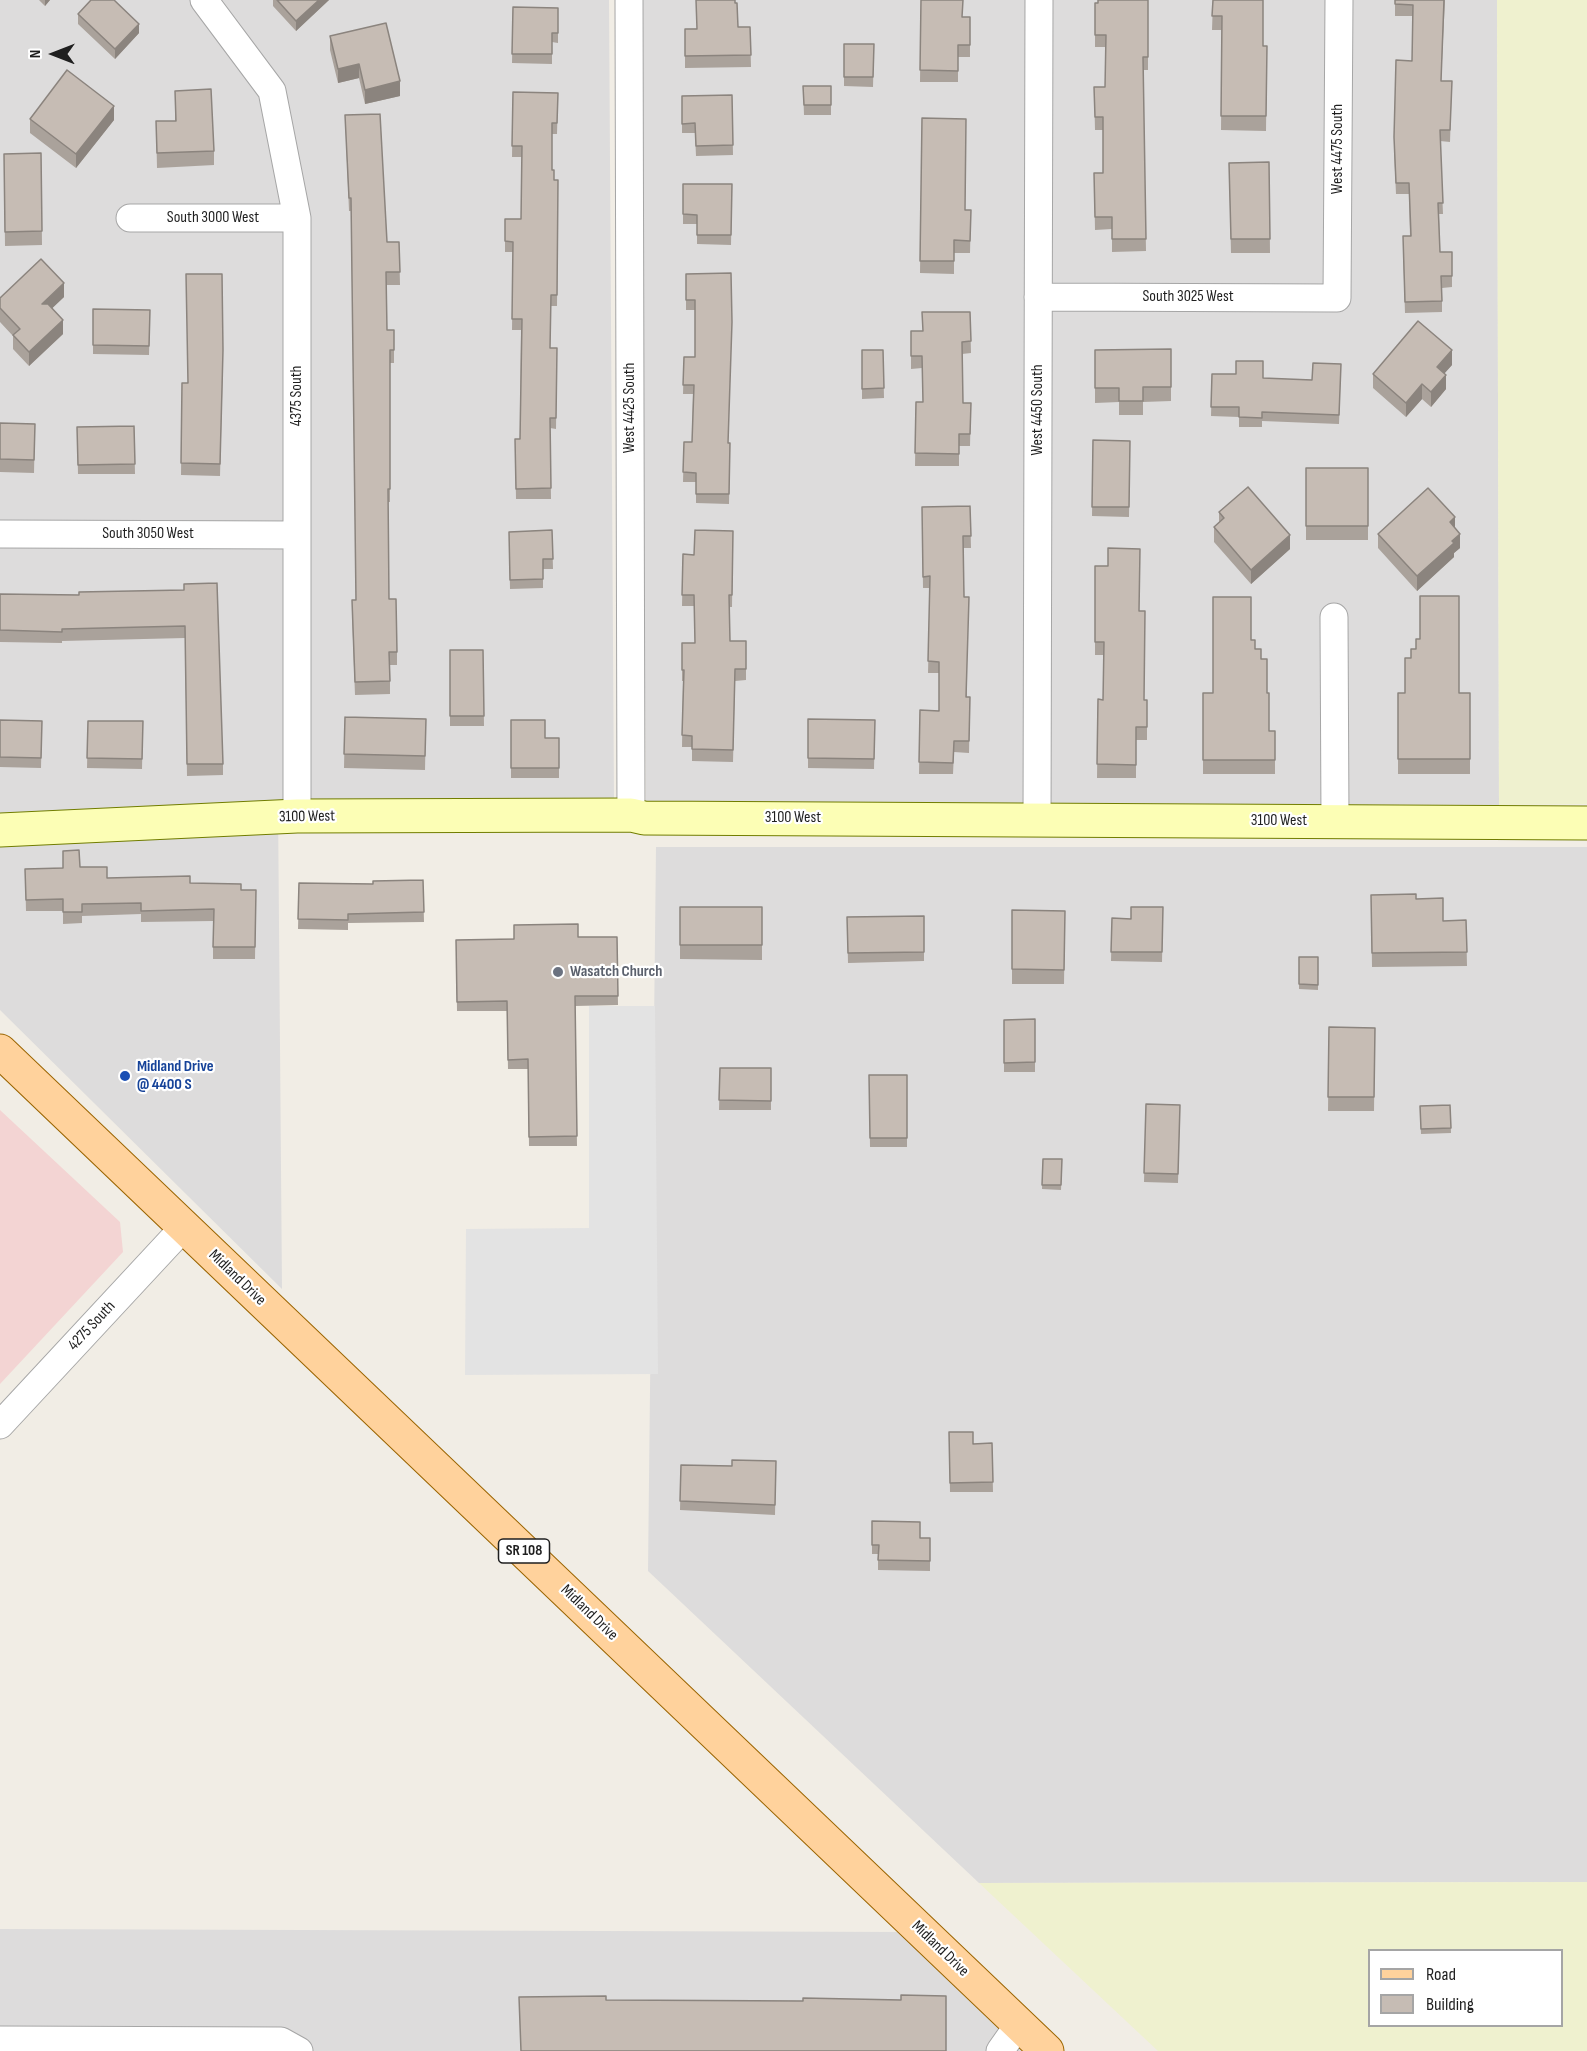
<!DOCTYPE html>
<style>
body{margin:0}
#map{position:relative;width:1587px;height:2051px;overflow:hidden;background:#f1ede5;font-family:"Sofia Sans Condensed",sans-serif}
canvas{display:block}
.legend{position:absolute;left:1368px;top:1949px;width:195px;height:78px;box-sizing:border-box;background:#fff;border:2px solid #a5a5a5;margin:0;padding:8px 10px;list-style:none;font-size:18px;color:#1f1f1f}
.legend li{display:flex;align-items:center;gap:12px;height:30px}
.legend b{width:30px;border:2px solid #a5a5a5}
.north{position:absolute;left:24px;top:24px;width:60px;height:60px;-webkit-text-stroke:4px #fff;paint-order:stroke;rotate:270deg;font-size:16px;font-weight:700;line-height:24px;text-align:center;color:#1f1f1f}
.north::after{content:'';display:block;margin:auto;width:21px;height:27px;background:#1f1f1f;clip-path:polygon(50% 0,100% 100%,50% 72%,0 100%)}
</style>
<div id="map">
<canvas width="1587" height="2051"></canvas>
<ul class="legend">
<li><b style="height:8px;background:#ffd29c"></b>Road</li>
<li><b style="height:16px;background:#c6bcb4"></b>Building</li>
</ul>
<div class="north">N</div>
</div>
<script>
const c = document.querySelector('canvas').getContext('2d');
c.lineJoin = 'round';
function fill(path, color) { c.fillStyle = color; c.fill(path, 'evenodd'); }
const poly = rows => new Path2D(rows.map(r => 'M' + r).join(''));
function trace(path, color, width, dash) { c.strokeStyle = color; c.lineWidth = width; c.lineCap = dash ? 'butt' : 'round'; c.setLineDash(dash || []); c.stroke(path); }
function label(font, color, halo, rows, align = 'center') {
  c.font = font + ' "Sofia Sans Condensed",sans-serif'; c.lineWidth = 4.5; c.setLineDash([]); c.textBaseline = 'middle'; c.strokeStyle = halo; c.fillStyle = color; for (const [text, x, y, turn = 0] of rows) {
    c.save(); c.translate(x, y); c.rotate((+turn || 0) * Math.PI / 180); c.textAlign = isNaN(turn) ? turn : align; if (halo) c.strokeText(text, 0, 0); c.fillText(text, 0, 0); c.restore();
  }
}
fill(poly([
 [0,0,609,0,614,802,278,803,282,1289,0,1010],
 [639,0,1497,0,1499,805,646,802],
 [656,847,1587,847,1587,1882,979,1883,648,1571],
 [0,1929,903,1932,1030,2051,0,2051]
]), '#dddcdc');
fill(poly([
 [0,1110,120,1222,123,1252,0,1384]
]), '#f3d4d3');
fill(poly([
 [1497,0,1587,0,1587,804,1499,805],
 [1587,1882,1587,2051,1158,2051,979,1883],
 [1562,1950,1562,2026,1370,2026,1370,1950]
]), '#eff1cf');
fill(poly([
 [589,1006,655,1006,658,1374,465,1375,466,1229,589,1228]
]), '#e3e3e3');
const street = poly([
 [204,0,272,91,297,218,297,816],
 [629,0,631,815],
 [130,218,297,218],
 [1038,297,1337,298,1339,0],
 [0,534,297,535],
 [1334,617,1335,821],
 [1037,820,1039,0],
 [0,1425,184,1227],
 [0,2040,281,2041,299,2051],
 [1000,2051,1019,2024]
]);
const secondary = poly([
 [0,830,297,816,631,815,644,818,1587,823]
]);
const primary = poly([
 [0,1051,1047,2051]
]);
trace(street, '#a6a6a6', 29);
trace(secondary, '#717d00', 35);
trace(primary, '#9b6500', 35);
trace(street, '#fff', 27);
trace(secondary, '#fcfeb5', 33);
trace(primary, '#ffd29c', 33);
fill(poly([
 [39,0,50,0,45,6],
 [273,0,329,0,296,31,273,6],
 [921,0,962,17,970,17,970,57,958,57,958,82,920,82],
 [1148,0,1148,70,1143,70,1146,251,1112,252,1112,229,1095,230,1094,173,1103,173,1103,130,1095,130,1094,87,1105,87,1106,47,1095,47,1095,3],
 [1213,0,1263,46,1267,46,1266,131,1221,130,1222,30,1212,30],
 [1395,0,1445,0,1441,81,1452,81,1450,142,1440,141,1443,214,1439,214,1440,252,1452,252,1452,287,1442,288,1442,312,1405,313,1403,248,1410,236,1409,194,1396,194,1394,149,1412,61,1413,16,1395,16],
 [513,7,558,8,558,43,552,42,552,64,512,63],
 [78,14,139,33,115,59,78,24],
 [750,27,751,67,685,68,685,29],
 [330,36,400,96,365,104,359,78,338,83,330,50],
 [844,44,874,44,873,87,844,86],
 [803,86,831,86,831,115,804,115],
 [175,91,214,151,214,165,157,168,156,121,175,121],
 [513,92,558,93,557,134,552,134,552,170,554,180,558,180,557,306,551,306,550,348,557,348,556,429,550,428,551,499,516,499,515,439,520,439,521,330,512,330,513,252,505,252,505,219,521,219,522,157,512,157],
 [732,95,733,155,696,156,695,133,682,133,682,96],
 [345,115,387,242,399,242,400,285,386,285,387,330,394,350,394,363,390,363,390,502,388,502,389,599,397,652,397,665,390,665,390,694,355,695,352,613,356,600,351,211,349,211],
 [922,118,965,210,971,210,970,253,954,253,954,274,920,273],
 [30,119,114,120,76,168,30,133],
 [41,153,42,245,5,246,4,154],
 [1269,162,1270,253,1231,253,1229,163],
 [683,184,732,184,731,245,697,244,697,224,683,224],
 [731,273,728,443,730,443,729,504,696,503,696,482,683,482,684,442,692,442,693,394,683,394,684,357,695,357,695,310,686,310,686,274],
 [64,297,52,308,63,334,29,366,13,349,13,336,0,322,0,298],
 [93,309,150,310,149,355,93,354],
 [970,312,971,353,962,354,963,403,971,403,970,446,959,446,959,466,915,466,916,402,923,402,922,368,911,369,911,331,923,331],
 [1171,349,1171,401,1143,402,1143,415,1119,415,1119,402,1095,403,1095,350],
 [862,350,883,350,884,398,862,399],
 [223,362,220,476,181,475,182,383,187,383],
 [1341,364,1339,424,1262,421,1262,427,1239,427,1239,417,1211,416,1212,374,1263,378,1312,380],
 [1452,365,1444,373,1446,389,1431,407,1422,399,1406,417,1373,388,1373,374],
 [0,423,35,424,34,473,0,472],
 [134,426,135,474,78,474,77,427],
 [1093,440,1130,441,1129,517,1092,516],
 [1306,468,1368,468,1368,540,1306,540],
 [970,506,971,548,963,548,967,697,970,697,969,753,954,752,953,774,919,774,920,710,939,711,939,673,928,673,930,588,923,588,922,507],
 [1219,512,1290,549,1251,584,1214,542,1214,527,1219,522],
 [1455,529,1460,548,1454,553,1454,557,1417,591,1378,548,1378,534],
 [552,530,553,569,543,569,543,588,510,589,509,532],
 [733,531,732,607,729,607,730,641,746,641,746,680,735,681,733,762,692,761,692,747,682,747,683,681,682,681,682,643,695,643,694,606,682,606,683,554,694,555],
 [1095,566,1139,611,1144,700,1147,700,1147,740,1136,740,1136,778,1097,778,1098,699,1103,700,1104,655,1095,655],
 [184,590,223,764,223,775,187,776,185,638,62,641,62,643,0,642,0,594,79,595],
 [1255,649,1261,659,1267,693,1269,731,1275,731,1275,774,1203,774,1203,693,1213,693],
 [450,650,483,650,484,726,450,726],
 [1398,693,1470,693,1470,774,1398,774],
 [345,717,426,719,425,770,344,768],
 [808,719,875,720,874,769,808,768],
 [0,720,42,721,41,768,0,767],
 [511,720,545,738,559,738,559,778,511,778],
 [88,721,143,721,142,769,87,768],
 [80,867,107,878,190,883,241,890,256,890,255,959,213,959,213,921,141,922,141,914,82,916,82,923,63,924,63,911,26,911,25,869],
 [423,880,424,922,348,923,348,930,298,929,299,883,373,884],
 [1371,895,1416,899,1443,921,1466,920,1467,966,1372,967],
 [680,907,762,907,762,960,680,959],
 [1163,907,1162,962,1111,961,1112,918,1131,919],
 [1012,910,1065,911,1064,984,1012,984],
 [924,916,924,961,848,963,847,917],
 [578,937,617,937,618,1005,575,1006,577,1146,529,1146,528,1069,508,1069,507,1011,457,1011,456,940],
 [1299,957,1318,957,1318,990,1299,989],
 [1035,1019,1035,1072,1004,1072,1004,1020],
 [1329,1027,1375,1028,1374,1111,1328,1111],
 [720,1068,771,1068,771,1110,719,1110],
 [869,1075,907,1075,907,1147,870,1147],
 [1146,1104,1180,1105,1178,1183,1144,1182],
 [1450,1105,1451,1133,1421,1134,1420,1106],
 [1043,1159,1062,1159,1061,1190,1042,1189],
 [949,1432,973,1444,992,1443,993,1492,950,1492],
 [776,1461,775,1515,680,1510,681,1465,732,1466],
 [872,1521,920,1538,930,1538,930,1571,878,1570,878,1554,872,1554]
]), '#aaa29b');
fill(poly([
 [45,0,50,0,45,6],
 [319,0,329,0,296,31,296,21],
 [139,24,139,33,115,59,115,49],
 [359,64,359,78,338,83,338,69],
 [400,81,400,96,365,104,365,90],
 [114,106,114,120,76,168,76,154],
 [64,283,64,297,42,318,42,304],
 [63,320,63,334,29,366,29,352],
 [1452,350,1452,365,1437,382,1437,367],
 [1446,375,1446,389,1431,407,1431,392],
 [1422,384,1422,399,1406,417,1406,403],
 [1455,517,1455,531,1450,522],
 [1460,534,1460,548,1454,553,1454,557,1417,591,1417,576,1452,541],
 [1290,535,1290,549,1251,584,1251,570]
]), '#8b847e');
const building = poly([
 [91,0,114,0,139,24,115,49,78,14,91,0],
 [277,0,319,0,296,21,277,0],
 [696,0,735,0,735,3,737,3,738,27,750,27,751,55,685,56,685,29,697,29,696,0],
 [921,0,963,0,962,17,970,17,970,45,958,45,958,71,920,70,921,0],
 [1098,0,1148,0,1148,57,1143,57,1146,239,1112,239,1112,217,1095,217,1094,173,1103,173,1103,117,1095,117,1094,87,1105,87,1106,35,1095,35,1095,3,1098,3,1098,0],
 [1213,0,1263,0,1263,46,1267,46,1266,116,1221,116,1222,16,1212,16,1213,0],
 [1395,0,1444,0,1441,81,1452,81,1450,130,1440,130,1443,203,1438,203,1440,252,1452,252,1452,276,1441,276,1442,301,1405,302,1403,236,1411,236,1409,183,1396,183,1394,137,1396,60,1412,61,1413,5,1395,4,1395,0],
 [513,7,558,8,558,33,552,33,552,54,512,54,513,7],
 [386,23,400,81,365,90,359,64,338,69,330,36,386,23],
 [844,44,874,44,873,77,844,77,844,44],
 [67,70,114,106,76,154,30,119,67,70],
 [803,86,831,86,831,105,804,105,803,86],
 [211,89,214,151,157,153,156,121,176,121,175,91,211,89],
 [513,92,558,93,557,123,552,123,552,170,554,170,554,180,558,180,557,295,551,295,550,348,557,348,556,418,550,418,551,488,516,489,515,439,520,439,522,319,512,319,513,242,505,241,505,219,521,219,522,146,512,146,513,92],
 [732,95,733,145,696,146,695,123,682,124,682,96,732,95],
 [380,114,387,242,399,242,400,272,386,272,387,330,394,330,394,350,390,350,390,489,388,489,389,599,396,599,397,652,389,652,390,681,355,682,352,600,356,600,351,198,349,198,345,115,380,114],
 [922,118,966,119,965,210,971,210,970,241,954,240,954,261,920,261,922,118],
 [41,153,42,231,5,232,4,154,41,153],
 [1269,162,1270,239,1231,239,1229,163,1269,162],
 [683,184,732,184,731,235,697,235,697,215,683,214,683,184],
 [41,259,64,283,42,304,48,304,63,320,29,352,13,335,20,329,0,308,0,298,41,259],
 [731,273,732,322,728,443,730,443,729,494,696,494,696,473,683,472,684,442,692,442,694,385,683,385,684,357,695,357,695,300,686,300,686,274,731,273],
 [186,274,222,274,223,350,220,464,181,463,182,383,188,383,186,274],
 [93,309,150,310,149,346,93,345,93,309],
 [922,312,970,312,971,341,962,342,963,403,971,403,970,434,959,434,959,454,915,453,916,402,923,402,922,356,911,356,911,331,923,331,922,312],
 [1418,321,1452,350,1437,367,1446,375,1431,392,1422,384,1406,403,1373,374,1418,321],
 [1171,349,1171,387,1143,387,1143,401,1119,401,1119,388,1095,388,1095,350,1171,349],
 [862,350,883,350,884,388,862,389,862,350],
 [1236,361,1263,361,1263,378,1312,380,1313,363,1341,364,1339,415,1262,412,1262,418,1239,417,1239,407,1211,407,1212,374,1236,374,1236,361],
 [0,423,35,424,34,460,0,459,0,423],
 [134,426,135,464,78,465,77,427,134,426],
 [1093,440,1130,441,1129,507,1092,507,1093,440],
 [1306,468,1368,468,1368,526,1306,526,1306,468],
 [1248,487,1290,535,1251,570,1214,527,1224,518,1219,512,1248,487],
 [1428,488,1455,517,1450,522,1460,534,1452,541,1454,543,1417,576,1378,534,1428,488],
 [970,506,971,536,963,536,964,597,969,597,966,697,970,697,969,741,954,741,953,763,919,762,920,710,939,711,939,662,928,661,930,576,923,577,922,507,970,506],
 [552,530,553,559,543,559,543,579,510,580,509,532,552,530],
 [695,530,733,531,732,595,729,595,730,641,746,641,746,669,735,669,733,750,692,749,692,736,682,735,684,670,682,670,682,643,695,643,694,595,682,595,683,554,694,555,695,530],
 [1108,548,1140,549,1139,611,1145,611,1144,700,1147,700,1147,727,1136,727,1136,765,1097,764,1098,699,1103,700,1104,642,1095,642,1095,566,1108,566,1108,548],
 [217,583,223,764,187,764,185,626,62,629,62,632,0,630,0,594,79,595,79,592,184,590,184,584,217,583],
 [1420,596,1459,596,1459,693,1470,693,1470,759,1398,759,1398,693,1405,693,1405,658,1411,658,1411,649,1416,649,1416,639,1420,639,1420,596],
 [1213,597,1251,597,1251,640,1255,640,1255,649,1261,649,1261,659,1267,659,1267,693,1269,693,1269,731,1275,731,1275,760,1203,760,1203,693,1213,693,1213,597],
 [450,650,483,650,484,716,450,716,450,650],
 [345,717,426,719,425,756,344,754,345,717],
 [808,719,875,720,874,759,808,758,808,719],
 [0,720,42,721,41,758,0,757,0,720],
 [511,720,545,720,545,738,559,738,559,768,511,768,511,720],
 [88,721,143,721,142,759,87,758,88,721],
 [79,850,80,867,107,867,107,878,190,876,190,883,241,884,241,890,256,890,255,947,213,947,214,909,141,911,141,903,82,904,82,912,63,912,63,899,26,900,25,869,63,868,63,851,79,850],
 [423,880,424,912,348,914,348,920,298,919,299,883,373,884,373,881,423,880],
 [1416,894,1416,899,1443,898,1443,921,1466,920,1467,952,1372,953,1371,895,1416,894],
 [680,907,762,907,762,945,680,945,680,907],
 [1131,907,1163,907,1162,952,1111,952,1112,918,1131,919,1131,907],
 [1012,910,1065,911,1064,970,1012,969,1012,910],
 [924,916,924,952,848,953,847,917,924,916],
 [578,924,578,937,617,937,618,996,575,996,577,1136,529,1137,528,1059,508,1060,507,1001,457,1002,456,940,514,939,514,925,578,924],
 [1299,957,1318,957,1318,985,1299,984,1299,957],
 [1035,1019,1035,1062,1004,1063,1004,1020,1035,1019],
 [1329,1027,1375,1028,1374,1097,1328,1097,1329,1027],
 [720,1068,771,1068,771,1101,719,1100,720,1068],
 [869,1075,907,1075,907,1138,870,1138,869,1075],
 [1146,1104,1180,1105,1178,1174,1144,1173,1146,1104],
 [1450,1105,1451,1128,1421,1129,1420,1106,1450,1105],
 [1043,1159,1062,1159,1061,1185,1042,1185,1043,1159],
 [949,1432,973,1432,973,1444,992,1443,993,1482,950,1483,949,1432],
 [732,1460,776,1461,775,1505,680,1501,681,1465,732,1466,732,1460],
 [872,1521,920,1522,920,1538,930,1538,930,1561,878,1560,879,1545,872,1545,872,1521],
 [901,1995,946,1996,946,2051,521,2051,519,1997,606,1996,606,2000,803,2001,803,1998,901,2000,901,1995]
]);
fill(building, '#c6bcb4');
trace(building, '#8b847e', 1.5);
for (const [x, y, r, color] of [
 [558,972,6,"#6b7280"],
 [125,1076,6,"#1a4fb4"]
]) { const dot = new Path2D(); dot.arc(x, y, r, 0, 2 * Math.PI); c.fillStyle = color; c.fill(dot); trace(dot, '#fff', 2); }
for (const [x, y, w] of [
 [524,1551,51]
]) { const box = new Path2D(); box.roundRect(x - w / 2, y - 12, w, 24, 4.5); c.fillStyle = '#fff'; c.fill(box); trace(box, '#1f1f1f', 1.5); }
label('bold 15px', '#1f1f1f', null, [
 ["SR 108",524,1551]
]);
label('16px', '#1f1f1f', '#fff', [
 ["West 4475 South",1338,149,-90],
 ["South 3000 West",213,218],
 ["South 3025 West",1188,297],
 ["4375 South",297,396,-90],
 ["West 4425 South",630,408,-90],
 ["West 4450 South",1038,410,-90],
 ["South 3050 West",148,534],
 ["3100 West",307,817,-1],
 ["3100 West",793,818],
 ["3100 West",1279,821],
 ["Midland Drive",237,1278,44],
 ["4275 South",92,1326,-47],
 ["Midland Drive",589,1613,44],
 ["Midland Drive",940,1949,44]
]);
label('bold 16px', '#5b616d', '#fff', [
 ["Wasatch Church",570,972]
], 'left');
label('bold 16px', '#164399', '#fff', [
 ["Midland Drive",137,1067],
 ["@ 4400 S",137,1085]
], 'left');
</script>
